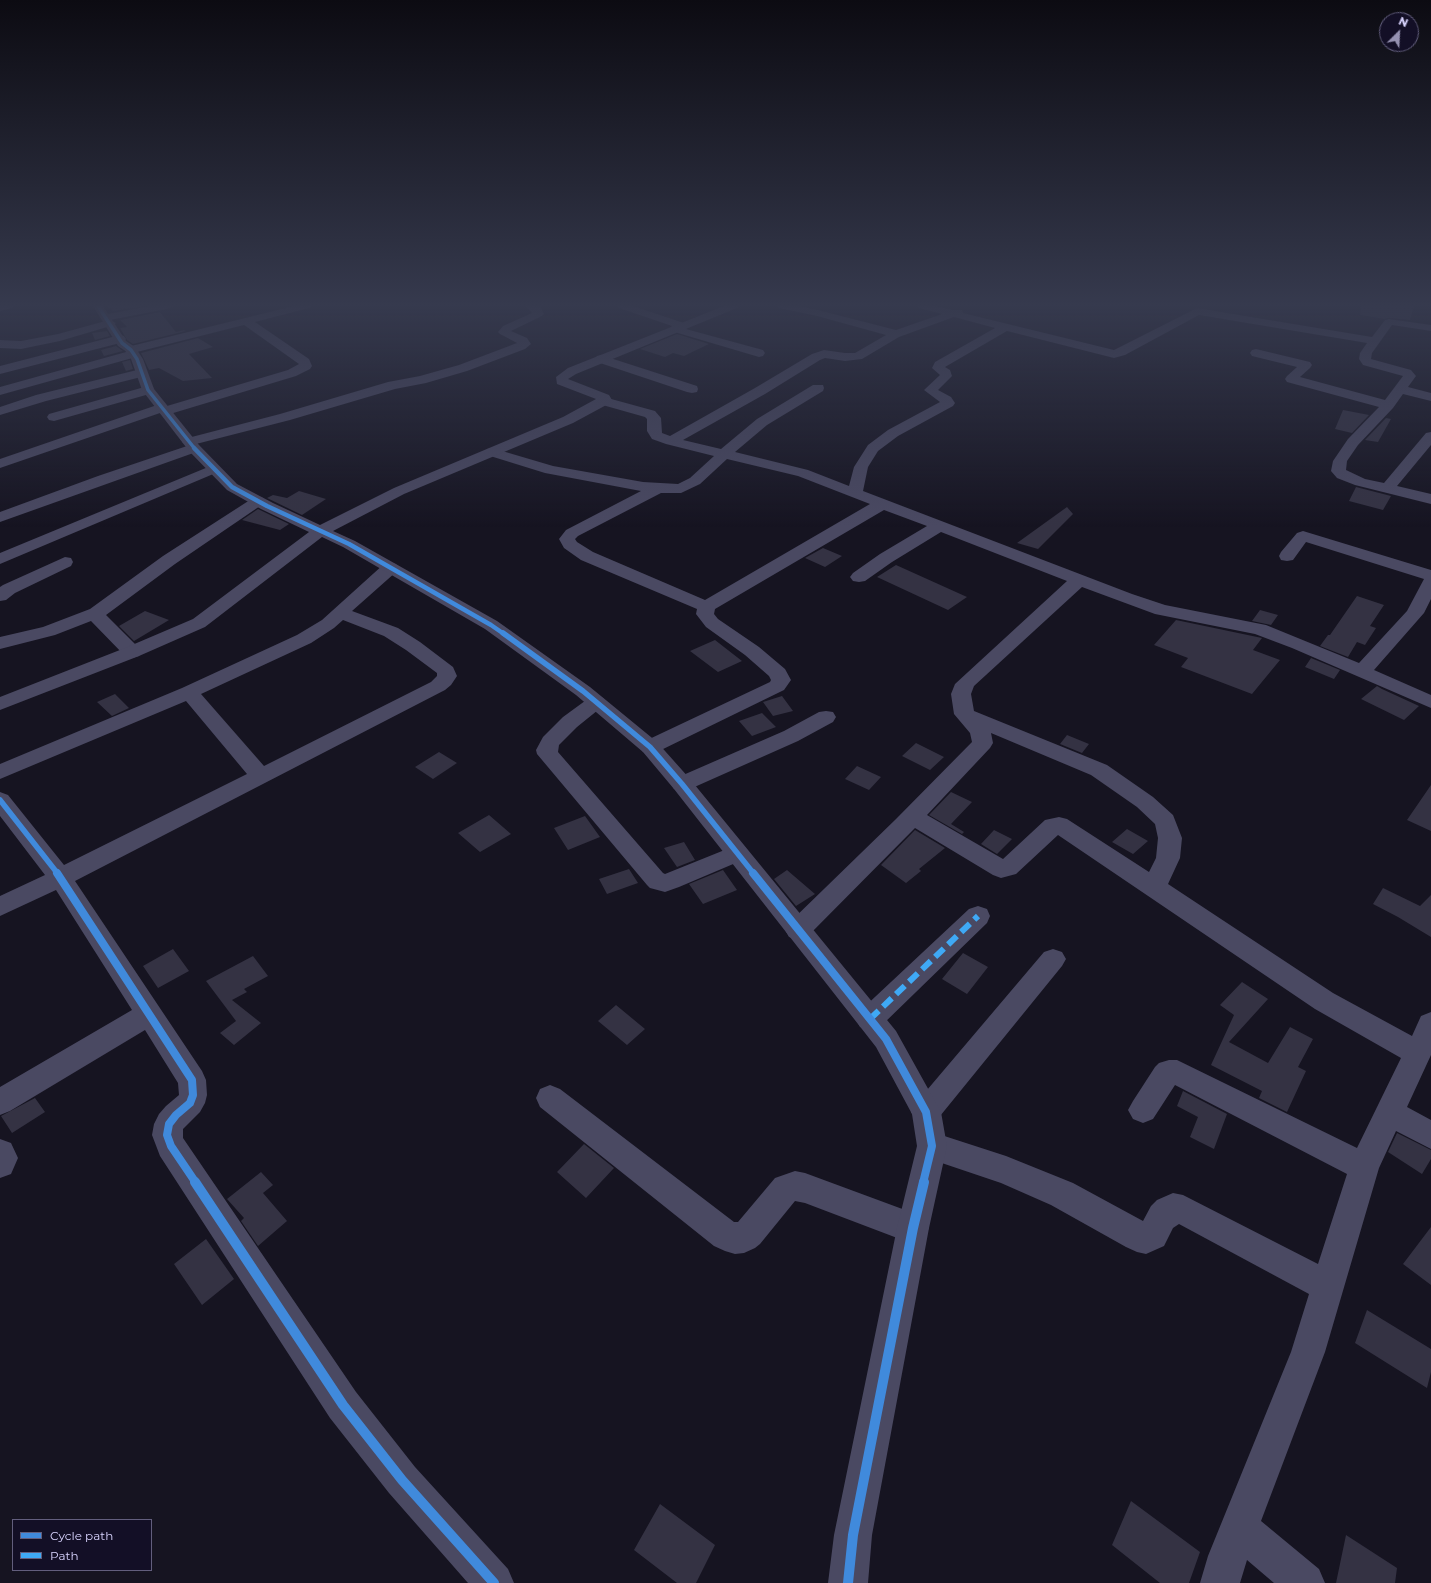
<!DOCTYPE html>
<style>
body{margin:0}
#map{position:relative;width:1431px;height:1583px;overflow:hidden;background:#161421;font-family:Montserrat,sans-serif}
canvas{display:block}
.legend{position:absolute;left:12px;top:1519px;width:140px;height:52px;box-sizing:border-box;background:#130f26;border:1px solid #625e7d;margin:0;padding:5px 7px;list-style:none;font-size:12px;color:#d9d4ff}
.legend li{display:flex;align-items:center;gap:8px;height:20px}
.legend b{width:20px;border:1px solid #625e7d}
.north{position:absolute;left:1379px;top:12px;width:40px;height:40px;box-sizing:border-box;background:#130f26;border:1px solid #625e7d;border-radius:50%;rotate:24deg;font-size:11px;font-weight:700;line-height:16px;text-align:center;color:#d9d4ff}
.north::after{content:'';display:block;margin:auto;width:14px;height:18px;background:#9591b1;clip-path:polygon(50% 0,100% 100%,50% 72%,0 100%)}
</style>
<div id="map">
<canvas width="1431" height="1583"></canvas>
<ul class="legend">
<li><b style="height:5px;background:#408adc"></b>Cycle path</li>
<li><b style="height:5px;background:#3fa9f5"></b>Path</li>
</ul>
<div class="north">N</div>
</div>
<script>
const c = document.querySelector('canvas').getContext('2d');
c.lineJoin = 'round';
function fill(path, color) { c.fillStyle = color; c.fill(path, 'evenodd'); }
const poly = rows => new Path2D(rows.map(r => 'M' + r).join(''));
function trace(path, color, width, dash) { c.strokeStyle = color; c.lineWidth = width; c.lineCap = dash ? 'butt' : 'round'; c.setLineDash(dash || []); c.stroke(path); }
fill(poly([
 [108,306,145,306,113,311],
 [1361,306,1414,306,1410,320,1389,318,1384,319,1360,315],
 [160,312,176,332,184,330,186,331,133,344,127,340,120,328,127,327,120,320],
 [107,331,110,336,95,340,92,333],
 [677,334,709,344,684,356,673,353,665,357,640,349],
 [198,338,213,347,189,354,212,378,183,381,159,368,149,370,141,353],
 [116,346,123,351,104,356,101,350],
 [130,360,133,369,126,371,122,362],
 [1343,410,1369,415,1352,433,1335,429],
 [1386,418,1391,419,1378,442,1365,440],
 [1356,487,1391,496,1383,510,1349,501],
 [299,491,326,499,302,515,267,498,273,495,287,498],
 [1067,507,1073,514,1038,549,1017,543],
 [258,509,260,510,289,524,280,530,242,520],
 [823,548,842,556,825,567,805,558],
 [896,565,967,597,948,610,877,577],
 [1357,596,1384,605,1370,626,1376,628,1365,645,1357,642,1348,657,1320,646,1328,635,1330,635],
 [1260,610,1278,615,1271,625,1252,621],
 [145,611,169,620,134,641,119,626],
 [1176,620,1262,638,1253,650,1280,660,1252,694,1181,667,1188,658,1154,645],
 [715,640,742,661,718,672,690,651],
 [1311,658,1340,670,1334,679,1305,667],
 [1377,686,1382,689,1419,706,1404,720,1361,699],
 [115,694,129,708,112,716,97,702],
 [782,696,793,711,773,716,763,702],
 [762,713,776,727,752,736,739,721],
 [1067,735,1089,744,1082,753,1060,744],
 [916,743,944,757,930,770,902,756],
 [439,752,457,763,433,779,415,767],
 [857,766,881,777,869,790,845,779],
 [1431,785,1431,831,1407,820],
 [951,792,972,802,951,824,964,832,962,834,929,815],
 [489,815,511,834,480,852,458,833],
 [585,816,600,837,568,850,554,828],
 [1127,829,1148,841,1133,854,1112,842],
 [915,830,945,848,919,869,921,871,906,883,881,865],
 [994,830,1012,839,997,854,981,844],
 [684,842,695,860,677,867,664,848],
 [629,869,638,883,607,894,599,879],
 [723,870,737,890,703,904,689,884],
 [787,870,815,894,796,906,774,879],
 [1383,888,1420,906,1431,895,1431,937,1398,917,1373,904],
 [173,949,189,971,158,988,143,966],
 [963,953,988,967,967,994,942,979],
 [253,956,268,976,244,989,247,992,232,1000,261,1023,234,1045,220,1033,236,1021,206,981],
 [1242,982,1268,999,1229,1042,1268,1063,1290,1027,1313,1039,1298,1067,1306,1071,1287,1112,1259,1098,1262,1091,1211,1065,1234,1015,1220,1005],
 [616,1005,645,1029,627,1045,598,1021],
 [1183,1091,1227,1114,1214,1149,1190,1137,1198,1117,1177,1106],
 [35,1098,45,1112,12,1133,1,1116],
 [1397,1133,1431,1150,1431,1159,1422,1174,1388,1152],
 [584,1144,614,1168,586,1198,557,1172],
 [261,1172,273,1185,263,1193,287,1221,258,1246,241,1221,244,1218,227,1199],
 [1431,1227,1431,1285,1403,1264],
 [206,1239,234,1279,202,1305,174,1264],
 [1367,1310,1431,1349,1431,1372,1427,1388,1355,1343],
 [1131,1501,1200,1552,1189,1583,1160,1583,1112,1545],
 [660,1504,715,1545,696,1583,677,1583,634,1550],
 [1346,1535,1397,1568,1395,1583,1336,1583]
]), '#343243');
fill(poly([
 [0,306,14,306,12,308,0,311,0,306],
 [151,306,173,306,167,309,110,320,116,323,114,325,60,341,21,349,0,348,0,340,21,341,58,334,109,320,102,319,100,317,102,315,151,306],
 [294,306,311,306,309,308,255,322,309,359,312,366,310,369,296,376,170,414,165,415,160,413,0,468,0,459,157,405,162,404,167,406,288,370,299,364,244,325,137,352,138,354,136,357,0,395,0,387,126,352,125,350,127,347,294,306],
 [526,306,540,306,544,314,542,316,511,331,527,338,531,344,525,349,467,371,426,383,395,389,290,420,196,444,201,448,199,451,0,522,0,512,98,476,187,446,182,442,184,439,280,414,388,382,420,376,459,365,517,343,500,334,498,332,503,326,532,313,526,306],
 [617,306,633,306,687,324,689,326,686,329,763,350,765,353,763,356,759,357,671,331,669,329,672,326,619,308,617,306],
 [777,306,797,306,818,310,896,330,942,314,919,308,917,306,934,306,953,310,962,310,963,313,1114,350,1197,308,1372,337,1385,320,1389,319,1431,325,1431,331,1392,325,1372,353,1371,359,1411,370,1416,376,1408,387,1431,393,1431,401,1403,394,1393,408,1358,445,1347,461,1346,470,1365,479,1384,483,1426,433,1431,432,1431,445,1397,486,1431,494,1431,504,1355,485,1337,478,1331,471,1333,461,1348,439,1379,407,1287,382,1285,379,1287,376,1297,367,1252,356,1250,353,1252,350,1256,349,1310,362,1312,365,1310,368,1300,377,1385,400,1403,376,1363,365,1359,359,1360,353,1367,343,1199,315,1125,355,1114,358,1007,331,945,367,950,370,952,376,938,390,951,397,955,403,953,406,898,436,878,451,868,467,863,491,1132,594,1165,605,1266,625,1359,663,1407,611,1424,579,1306,542,1293,560,1287,561,1281,560,1279,556,1281,552,1297,533,1303,531,1431,570,1431,599,1424,613,1374,670,1431,695,1431,708,1292,648,1255,634,1155,614,1082,587,974,686,971,694,974,711,1107,765,1153,797,1173,815,1182,838,1180,858,1168,884,1333,993,1412,1036,1421,1016,1431,1012,1431,1055,1407,1107,1431,1120,1431,1149,1396,1131,1379,1168,1325,1352,1261,1521,1319,1569,1325,1583,1274,1583,1247,1560,1240,1583,1200,1583,1208,1556,1291,1352,1309,1294,1179,1224,1173,1228,1164,1246,1146,1254,1137,1252,1126,1247,1051,1205,1001,1183,921,1156,917,1146,921,1136,932,1132,1006,1156,1073,1183,1143,1221,1151,1206,1157,1200,1173,1193,1183,1195,1318,1264,1347,1174,1175,1085,1153,1119,1143,1123,1133,1119,1128,1110,1133,1101,1155,1067,1159,1063,1169,1060,1177,1060,1357,1148,1401,1058,1315,1009,1058,835,1016,874,1001,878,993,875,915,828,807,937,798,940,789,937,785,930,789,923,896,819,972,742,970,733,954,714,951,694,955,684,1067,581,941,532,892,562,865,581,859,582,853,581,850,577,853,573,880,554,927,526,884,510,715,609,714,614,718,619,759,647,785,669,791,680,784,690,657,752,650,754,643,752,640,747,643,742,770,682,771,680,769,676,745,655,706,627,696,614,697,609,581,560,564,548,559,539,566,530,641,491,545,473,487,455,485,452,487,449,492,448,553,466,643,482,678,484,690,478,714,456,666,444,652,439,647,431,647,419,645,417,599,404,597,401,599,398,604,397,655,411,661,418,662,433,670,436,755,388,812,354,824,350,845,353,855,353,886,335,817,316,779,308,777,306],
 [954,317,995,328,935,362,932,368,940,375,924,390,940,402,888,430,868,445,854,467,849,486,808,470,735,452,767,425,823,391,824,388,823,385,813,385,757,419,721,449,683,440,765,394,820,360,825,358,845,361,862,359,899,337,954,317],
 [727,459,798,476,870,504,705,600,593,552,577,542,575,539,578,536,661,493,681,493,700,484,727,459],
 [991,733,1091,775,1137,807,1155,824,1158,838,1156,858,1149,872,1067,819,1059,817,1045,820,1003,859,927,815,990,748,993,743,991,733],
 [120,335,124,336,126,339,124,342,0,374,0,366,120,335],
 [601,355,697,386,698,389,697,392,692,393,687,392,597,362,595,359,597,356,601,355],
 [141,369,145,370,147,373,145,376,46,401,0,415,0,407,36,395,141,369],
 [148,386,153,387,154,390,153,393,54,421,49,420,47,417,49,414,148,386],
 [213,465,218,466,220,469,218,472,0,564,0,553,213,465],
 [258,496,263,498,266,501,263,504,175,564,106,615,139,648,141,652,139,656,132,658,125,656,91,621,55,635,0,649,0,637,43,627,90,609,163,556,253,498,258,496],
 [65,557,71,558,73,562,71,566,15,593,6,600,0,601,0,587,3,585,65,557],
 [390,563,396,564,398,568,396,572,352,611,398,628,420,642,453,667,457,676,451,685,445,690,75,881,202,1071,206,1080,207,1095,205,1103,200,1112,183,1129,183,1138,356,1392,415,1467,508,1569,514,1583,468,1583,389,1493,330,1418,160,1156,152,1135,154,1124,159,1114,166,1106,179,1095,178,1083,145,1030,10,1111,0,1115,0,1087,132,1010,56,890,0,916,0,896,45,875,0,816,0,792,8,795,64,865,247,774,186,701,0,779,0,764,182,688,297,635,322,620,384,564,390,563],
 [343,620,384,636,406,650,437,673,437,676,431,682,264,766,201,694,311,643,334,628,343,620],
 [596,696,603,698,606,702,603,706,577,727,559,745,558,752,663,873,665,874,737,845,745,847,749,853,745,859,679,887,665,892,650,888,647,885,537,754,536,750,543,737,563,717,589,698,596,696],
 [826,711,833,712,836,717,833,722,798,741,690,789,682,791,674,789,671,784,674,779,784,731,819,712,826,711],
 [978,906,987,909,990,916,987,923,880,1027,870,1030,860,1027,856,1019,860,1011,969,909,978,906],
 [1053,949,1062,952,1066,959,1062,966,936,1121,926,1125,916,1121,911,1112,916,1103,1044,952,1053,949],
 [550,1085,560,1089,734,1222,738,1222,775,1178,795,1171,805,1173,924,1217,929,1228,924,1239,913,1244,805,1203,795,1201,760,1244,755,1248,744,1253,735,1254,725,1251,714,1246,540,1107,536,1098,540,1089,550,1085],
 [0,1139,11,1143,18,1158,11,1174,0,1178,0,1139]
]), '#4a4962');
fill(poly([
 [93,306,103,306,126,341,135,347,143,359,154,389,199,445,237,484,273,503,320,525,394,488,563,417,596,399,557,384,556,377,568,368,724,306,739,306,737,308,576,374,568,379,609,395,612,400,610,403,573,423,404,494,333,531,355,541,497,621,590,687,657,742,690,779,896,1031,941,1112,947,1146,929,1228,872,1535,868,1583,828,1583,834,1535,897,1228,917,1146,912,1114,876,1047,674,789,643,752,576,695,485,629,343,547,322,537,205,627,139,656,0,710,0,697,125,648,193,619,309,532,261,509,227,490,189,451,142,390,131,359,127,352,118,346,93,306]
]), '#4a4962');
trace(poly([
 [870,1019,978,916]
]), '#3fa9f5', 6, [12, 6]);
trace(poly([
 [98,306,122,343,131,350,137,359,148,390,195,449]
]), '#408adc', 3.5);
trace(poly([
 [194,448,232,487,267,506,349,544,491,625,504,634]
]), '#408adc', 4.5);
trace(poly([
 [503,633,583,691,650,747,682,784,754,874],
 [0,800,58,874]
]), '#408adc', 5.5);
trace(poly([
 [57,873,192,1080,193,1095,190,1103,176,1115,169,1124,167,1135,171,1146,196,1183],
 [753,873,886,1039,926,1112,932,1146,923,1183]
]), '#408adc', 8);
trace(poly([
 [195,1182,343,1405,402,1480,494,1583],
 [848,1583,853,1535,913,1228,924,1182]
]), '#408adc', 10);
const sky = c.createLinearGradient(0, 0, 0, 527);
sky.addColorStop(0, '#0c0b12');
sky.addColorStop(0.58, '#363a4e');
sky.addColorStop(1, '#363a4e00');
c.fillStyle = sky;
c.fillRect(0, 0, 1431, 527);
</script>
